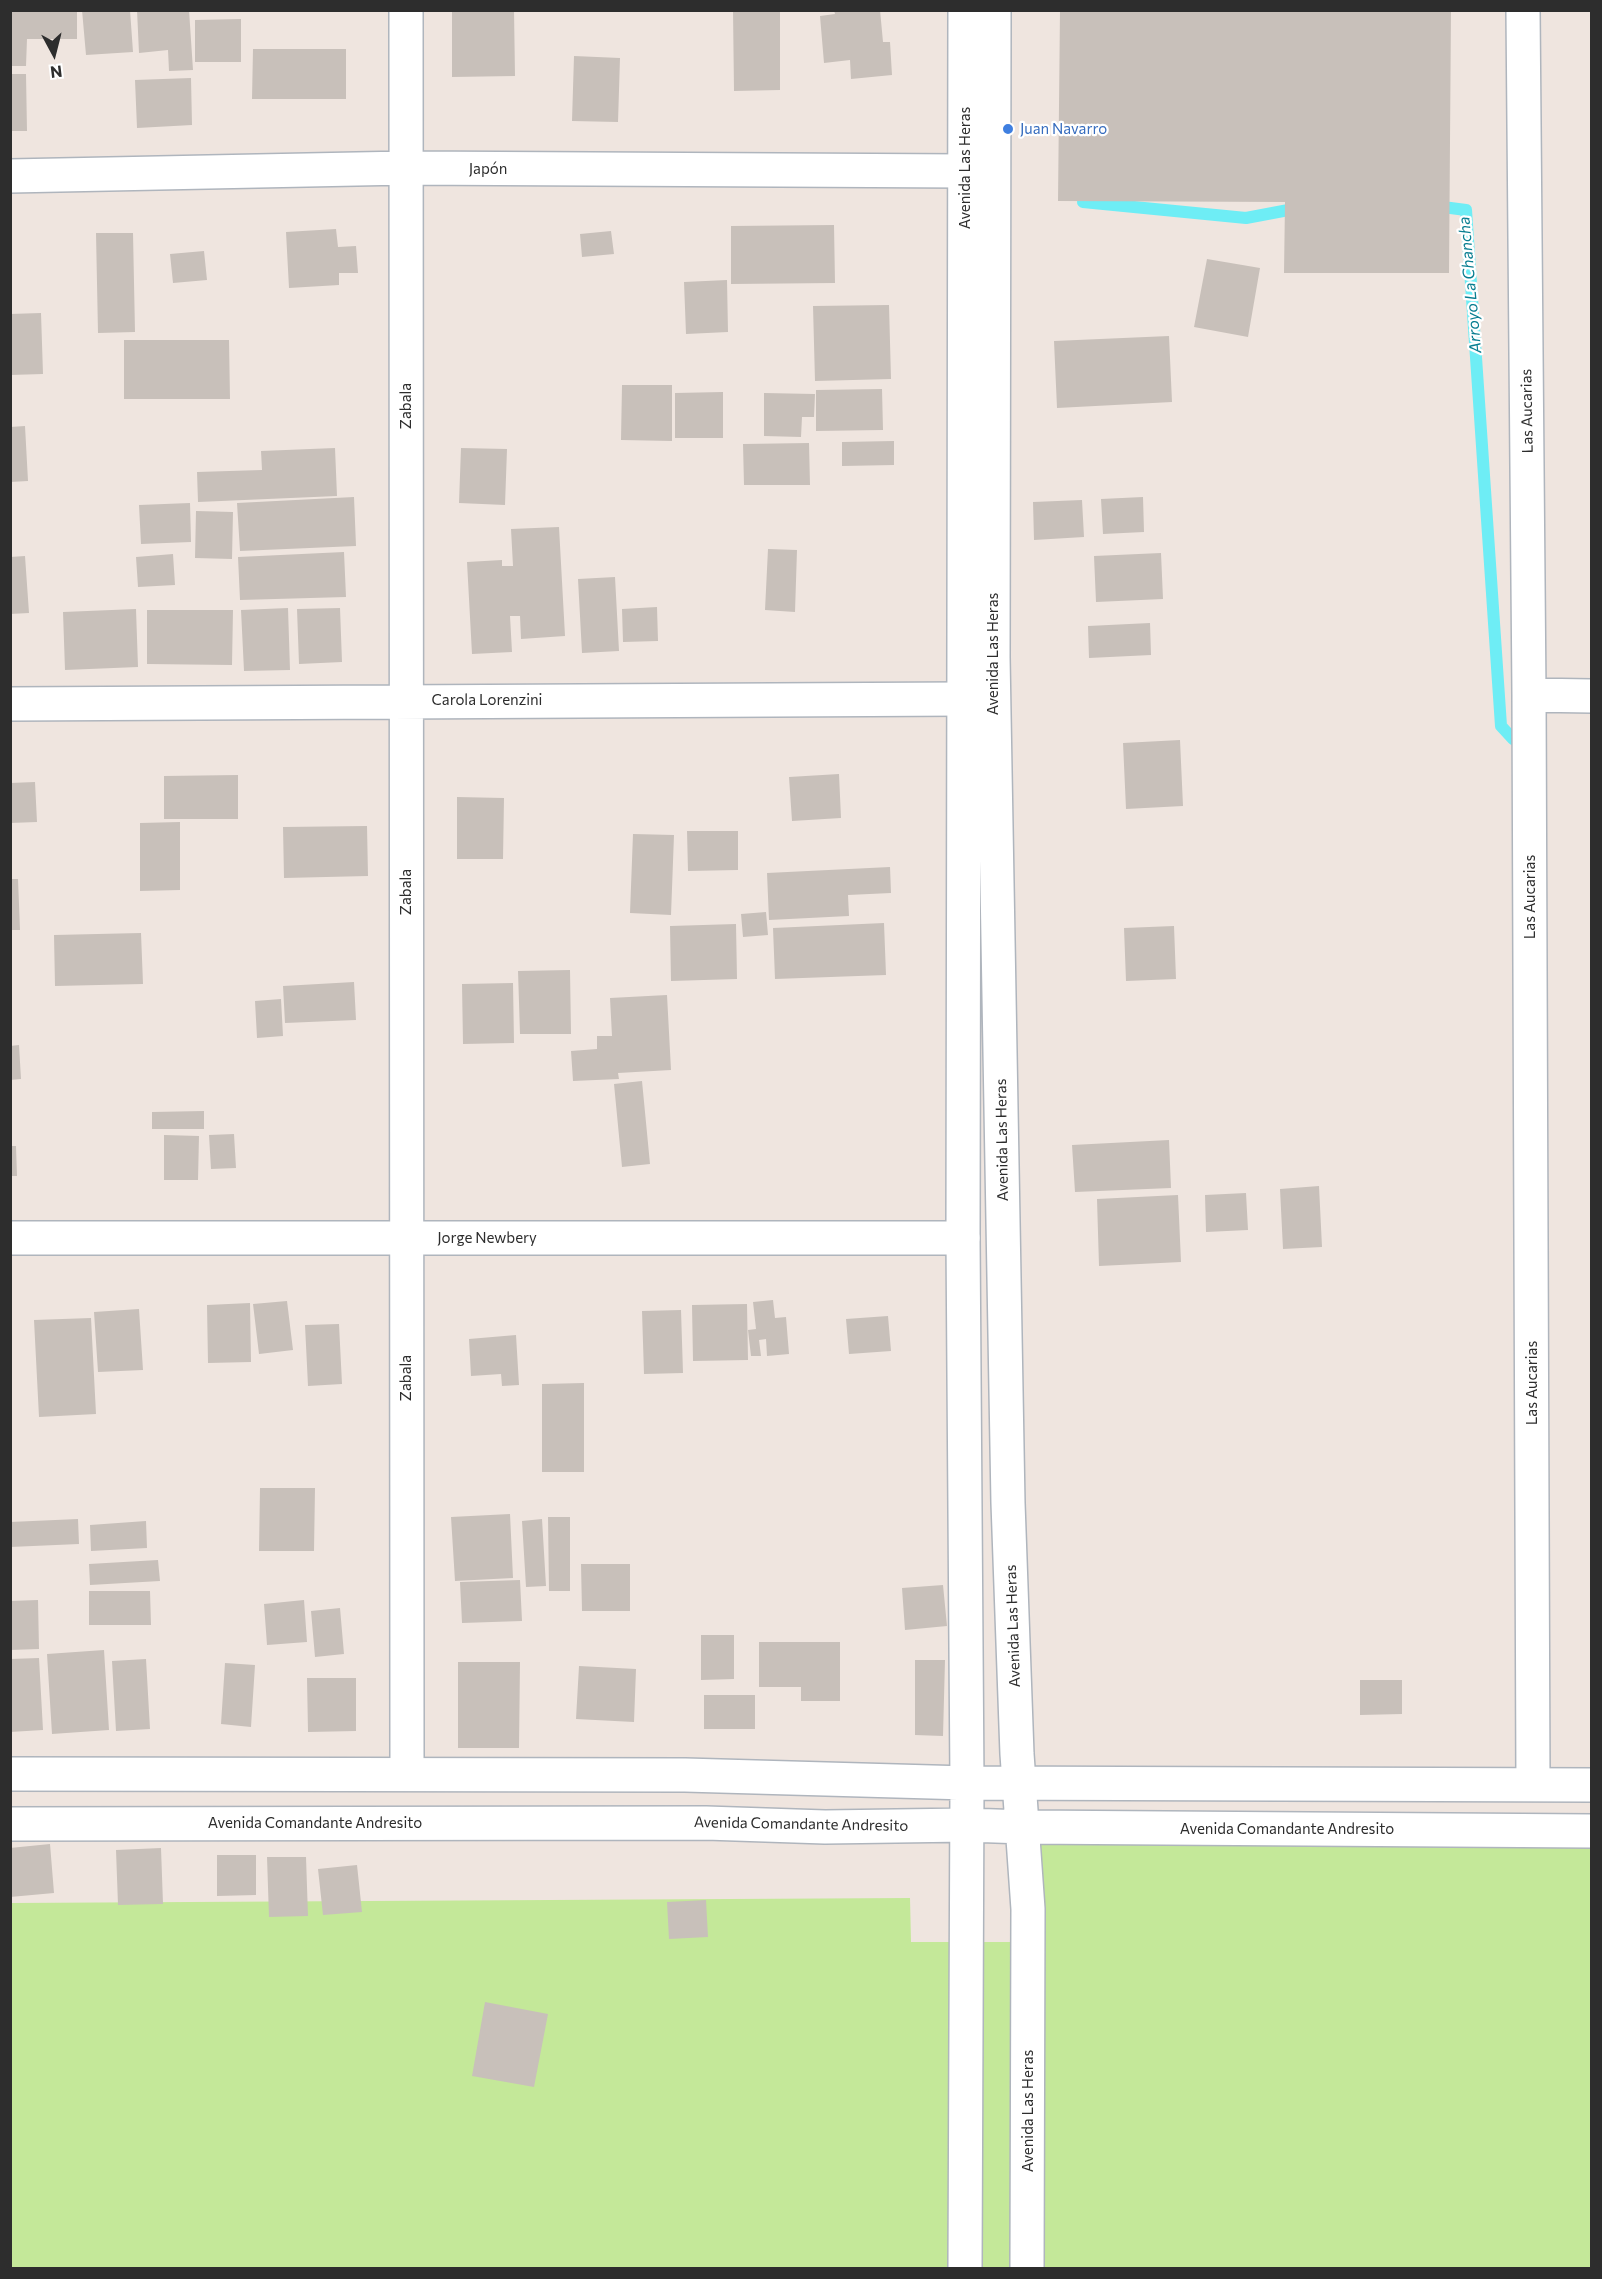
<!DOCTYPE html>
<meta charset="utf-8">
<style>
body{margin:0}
#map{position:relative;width:1602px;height:2279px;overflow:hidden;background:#efe5df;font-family:Commissioner,sans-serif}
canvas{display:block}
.frame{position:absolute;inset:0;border:12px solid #2d2d2d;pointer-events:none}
.north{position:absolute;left:24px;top:24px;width:60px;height:60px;-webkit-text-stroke:4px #fff;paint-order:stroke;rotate:173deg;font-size:16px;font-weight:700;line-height:24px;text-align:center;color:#2d2d2d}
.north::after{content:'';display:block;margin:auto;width:21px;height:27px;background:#2d2d2d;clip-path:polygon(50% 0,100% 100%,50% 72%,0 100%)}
</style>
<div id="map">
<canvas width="1602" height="2279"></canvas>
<div class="frame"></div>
<div class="north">N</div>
</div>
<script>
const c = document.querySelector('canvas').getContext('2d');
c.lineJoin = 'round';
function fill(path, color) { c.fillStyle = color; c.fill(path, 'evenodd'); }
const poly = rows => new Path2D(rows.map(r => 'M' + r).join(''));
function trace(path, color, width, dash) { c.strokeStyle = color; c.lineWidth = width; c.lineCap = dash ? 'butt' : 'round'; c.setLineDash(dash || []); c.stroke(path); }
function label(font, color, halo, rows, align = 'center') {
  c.font = font + ' Commissioner,sans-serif'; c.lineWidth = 4.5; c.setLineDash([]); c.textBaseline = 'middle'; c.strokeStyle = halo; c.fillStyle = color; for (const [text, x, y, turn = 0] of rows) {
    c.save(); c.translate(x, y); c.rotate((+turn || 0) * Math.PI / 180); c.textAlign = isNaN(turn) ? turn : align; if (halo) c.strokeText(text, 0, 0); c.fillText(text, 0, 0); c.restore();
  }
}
fill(poly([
 [1025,1842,1591,1845,1591,2268,11,2268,10,1903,910,1898,911,1942,1024,1942]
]), '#c4e899');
trace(poly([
 [1083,202,1246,218,1299,208],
 [1435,206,1466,210,1501,726,1513,739]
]), '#6eedf5', 12);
fill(poly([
 [10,10,77,10,77,39,27,39,26,66,10,66],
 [82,10,130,10,133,52,86,55],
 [137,10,189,10,193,70,169,71,168,50,139,53],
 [452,10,514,10,515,76,452,77],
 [733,10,780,10,780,90,734,91],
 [834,10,880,10,883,42,890,42,892,75,851,79,850,60,824,63,820,16,835,14],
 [1060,10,1451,10,1449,273,1284,273,1285,202,1058,201],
 [241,19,241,62,195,62,195,20],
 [253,49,346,49,346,99,252,99],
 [574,56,620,58,618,122,572,121],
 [10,74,26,74,27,131,10,131],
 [191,78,192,125,137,128,135,80],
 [834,225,835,283,731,284,731,226],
 [336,229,338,247,356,246,358,273,339,273,339,285,289,288,286,232],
 [611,231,614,254,582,257,580,234],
 [96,233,133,233,135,332,98,333],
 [204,251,207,280,173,283,170,254],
 [1207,259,1260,268,1248,337,1194,327],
 [727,280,728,332,686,334,684,282],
 [889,305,891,379,815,381,813,306],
 [41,313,43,374,10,375,10,314],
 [1169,336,1172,402,1057,408,1054,341],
 [124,340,229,340,230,399,124,399],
 [622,385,672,385,672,441,621,440],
 [882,389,883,430,816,431,816,390],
 [723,392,723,438,675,438,675,393],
 [764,393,815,394,814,417,802,417,801,437,764,436],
 [25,426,28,481,10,482,10,427],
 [894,441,894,465,842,466,842,442],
 [809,443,810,485,744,485,743,444],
 [335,448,337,496,198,502,197,472,262,470,261,451],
 [461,448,507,449,505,505,459,503],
 [354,497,356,546,240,551,237,503],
 [1143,497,1144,532,1103,534,1101,499],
 [1082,500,1084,537,1034,540,1033,502],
 [190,503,191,542,141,544,139,505],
 [196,511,233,512,232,559,195,558],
 [559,527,565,636,521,639,520,616,510,616,512,652,472,654,467,562,502,560,502,566,513,566,511,529],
 [768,549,797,550,795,612,765,610],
 [344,552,346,597,240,600,238,557],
 [1161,553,1163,599,1096,602,1094,556],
 [173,554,175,585,138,587,136,557],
 [25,556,29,613,10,614,10,557],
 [615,577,619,651,582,653,578,579],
 [657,607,658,641,623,642,622,609],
 [288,608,290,670,244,671,241,610],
 [340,608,342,662,299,664,297,609],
 [136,609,138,667,65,670,63,612],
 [147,610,233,610,232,665,147,664],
 [1150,623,1151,655,1089,658,1088,626],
 [1180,740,1183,806,1126,809,1123,743],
 [839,774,841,818,792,821,789,777],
 [238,775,238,819,164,819,164,776],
 [35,782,37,822,10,823,10,783],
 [457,797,504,798,503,859,457,859],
 [180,822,180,890,140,891,140,823],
 [367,826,368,876,284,878,283,827],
 [687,831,738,831,738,870,688,871],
 [633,834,674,835,671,915,630,913],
 [890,867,891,893,848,895,849,916,769,920,767,873],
 [10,879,18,879,20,930,10,930],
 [766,912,768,935,743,937,741,914],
 [884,923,886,975,775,979,773,928],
 [736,924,737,979,671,981,670,926],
 [1174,926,1176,979,1126,981,1124,928],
 [141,933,143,984,55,986,54,935],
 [570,970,571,1034,520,1034,518,971],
 [354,982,356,1020,285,1023,283,986],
 [513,983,514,1043,463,1044,462,984],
 [667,995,671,1070,618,1073,619,1079,573,1081,571,1051,597,1049,597,1036,612,1036,610,998],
 [281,999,283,1036,257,1038,255,1001],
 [19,1045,21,1079,10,1080,10,1046],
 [642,1081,650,1164,622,1167,614,1084],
 [204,1111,204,1129,152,1129,152,1112],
 [234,1134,236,1168,211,1169,209,1135],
 [164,1135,199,1136,198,1180,164,1180],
 [1169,1140,1171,1188,1075,1192,1072,1145],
 [10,1146,16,1146,17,1176,10,1176],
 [1319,1186,1322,1247,1283,1249,1280,1189],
 [1246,1193,1248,1230,1206,1232,1205,1195],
 [1178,1195,1181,1262,1099,1266,1097,1199],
 [773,1300,775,1318,786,1317,789,1354,767,1356,766,1339,759,1340,761,1356,751,1356,748,1330,756,1329,753,1302],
 [287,1301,293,1350,259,1354,253,1304],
 [250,1303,251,1362,208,1363,207,1305],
 [747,1304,748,1360,693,1361,692,1305],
 [139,1309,143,1370,98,1372,94,1312],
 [681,1310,683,1373,644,1374,642,1311],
 [888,1316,891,1351,849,1354,846,1319],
 [91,1318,96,1414,39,1417,34,1320],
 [339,1324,342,1384,308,1386,305,1325],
 [516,1335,519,1385,502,1386,501,1374,471,1376,469,1339],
 [584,1383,584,1472,542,1472,542,1384],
 [260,1488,315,1488,314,1551,259,1551],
 [510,1514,513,1578,455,1581,451,1517],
 [548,1517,570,1517,570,1591,549,1591],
 [78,1519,79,1544,10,1547,10,1522],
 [542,1519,546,1586,526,1587,522,1521],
 [146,1521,147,1548,91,1551,90,1525],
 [158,1560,160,1581,90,1585,89,1564],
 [581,1564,630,1564,630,1611,582,1611],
 [520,1580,522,1621,462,1623,460,1582],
 [943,1585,947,1626,905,1630,902,1588],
 [89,1591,150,1591,151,1625,89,1625],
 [38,1600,39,1649,10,1650,10,1601],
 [304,1600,307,1642,267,1645,264,1604],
 [340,1608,344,1654,315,1657,311,1611],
 [701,1635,734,1635,734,1679,701,1680],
 [759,1642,840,1642,840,1701,801,1701,801,1687,759,1687],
 [104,1650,109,1730,52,1734,47,1654],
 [39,1658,43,1730,10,1732,10,1659],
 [146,1659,150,1729,116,1731,112,1661],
 [915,1660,945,1660,943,1736,915,1735],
 [458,1662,520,1662,519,1748,458,1748],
 [225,1663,255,1665,251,1727,221,1724],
 [579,1666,636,1669,634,1722,576,1719],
 [307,1678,356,1678,356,1731,308,1732],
 [1360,1680,1402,1680,1402,1714,1360,1715],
 [704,1695,755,1695,755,1729,704,1729],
 [50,1844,54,1893,10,1897,10,1848],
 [161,1848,163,1904,118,1905,116,1850],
 [217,1855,256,1855,256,1895,217,1896],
 [267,1857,306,1857,308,1916,269,1917],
 [357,1865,362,1912,323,1915,318,1869],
 [706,1900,708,1937,669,1939,667,1902],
 [485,2002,548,2014,534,2087,472,2076]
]), '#c8c0ba');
const street = poly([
 [406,10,407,1774],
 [1523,10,1529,695,1533,1784],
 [10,176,406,168,965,171],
 [1529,695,1592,696],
 [10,704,964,699],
 [10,1238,963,1238]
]);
const secondary = poly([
 [994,10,993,657,1008,1503,1017,1754,1028,1909,1027,2268],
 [10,1774,685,1775,967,1783,1592,1785],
 [10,1824,706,1823,825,1827,967,1825,1024,1827,1592,1831],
 [965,2268,967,1783,963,1238,965,10]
]);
trace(street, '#afb5bd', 36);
trace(secondary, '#afb5bd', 36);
trace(street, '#fff', 33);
trace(secondary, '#fff', 33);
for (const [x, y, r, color] of [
 [1008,129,6,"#3f7fe0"]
]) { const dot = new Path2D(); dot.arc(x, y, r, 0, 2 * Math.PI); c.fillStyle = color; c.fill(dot); trace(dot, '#fff', 2); }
label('15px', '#366cbe', '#fff', [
 ["Juan Navarro",1020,129]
], 'left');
label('15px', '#2d2d2d', '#fff', [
 ["Avenida Las Heras",965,168,-90],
 ["Japón",488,169],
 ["Zabala",406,406,-90],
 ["Las Aucarias",1527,411,-91],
 ["Avenida Las Heras",993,654,-90],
 ["Carola Lorenzini",487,700],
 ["Zabala",406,892,-90],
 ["Las Aucarias",1530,897,-90],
 ["Avenida Las Heras",1002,1140,-91],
 ["Jorge Newbery",487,1238],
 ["Zabala",406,1378,-90],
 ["Las Aucarias",1532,1383,-90],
 ["Avenida Las Heras",1013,1626,-92],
 ["Avenida Comandante Andresito",315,1823],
 ["Avenida Comandante Andresito",801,1824,1],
 ["Avenida Comandante Andresito",1287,1829],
 ["Avenida Las Heras",1028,2111,-90]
]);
label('italic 16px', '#087e91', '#fff', [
 ["Arroyo La Chancha",1470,285,-95]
]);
</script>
